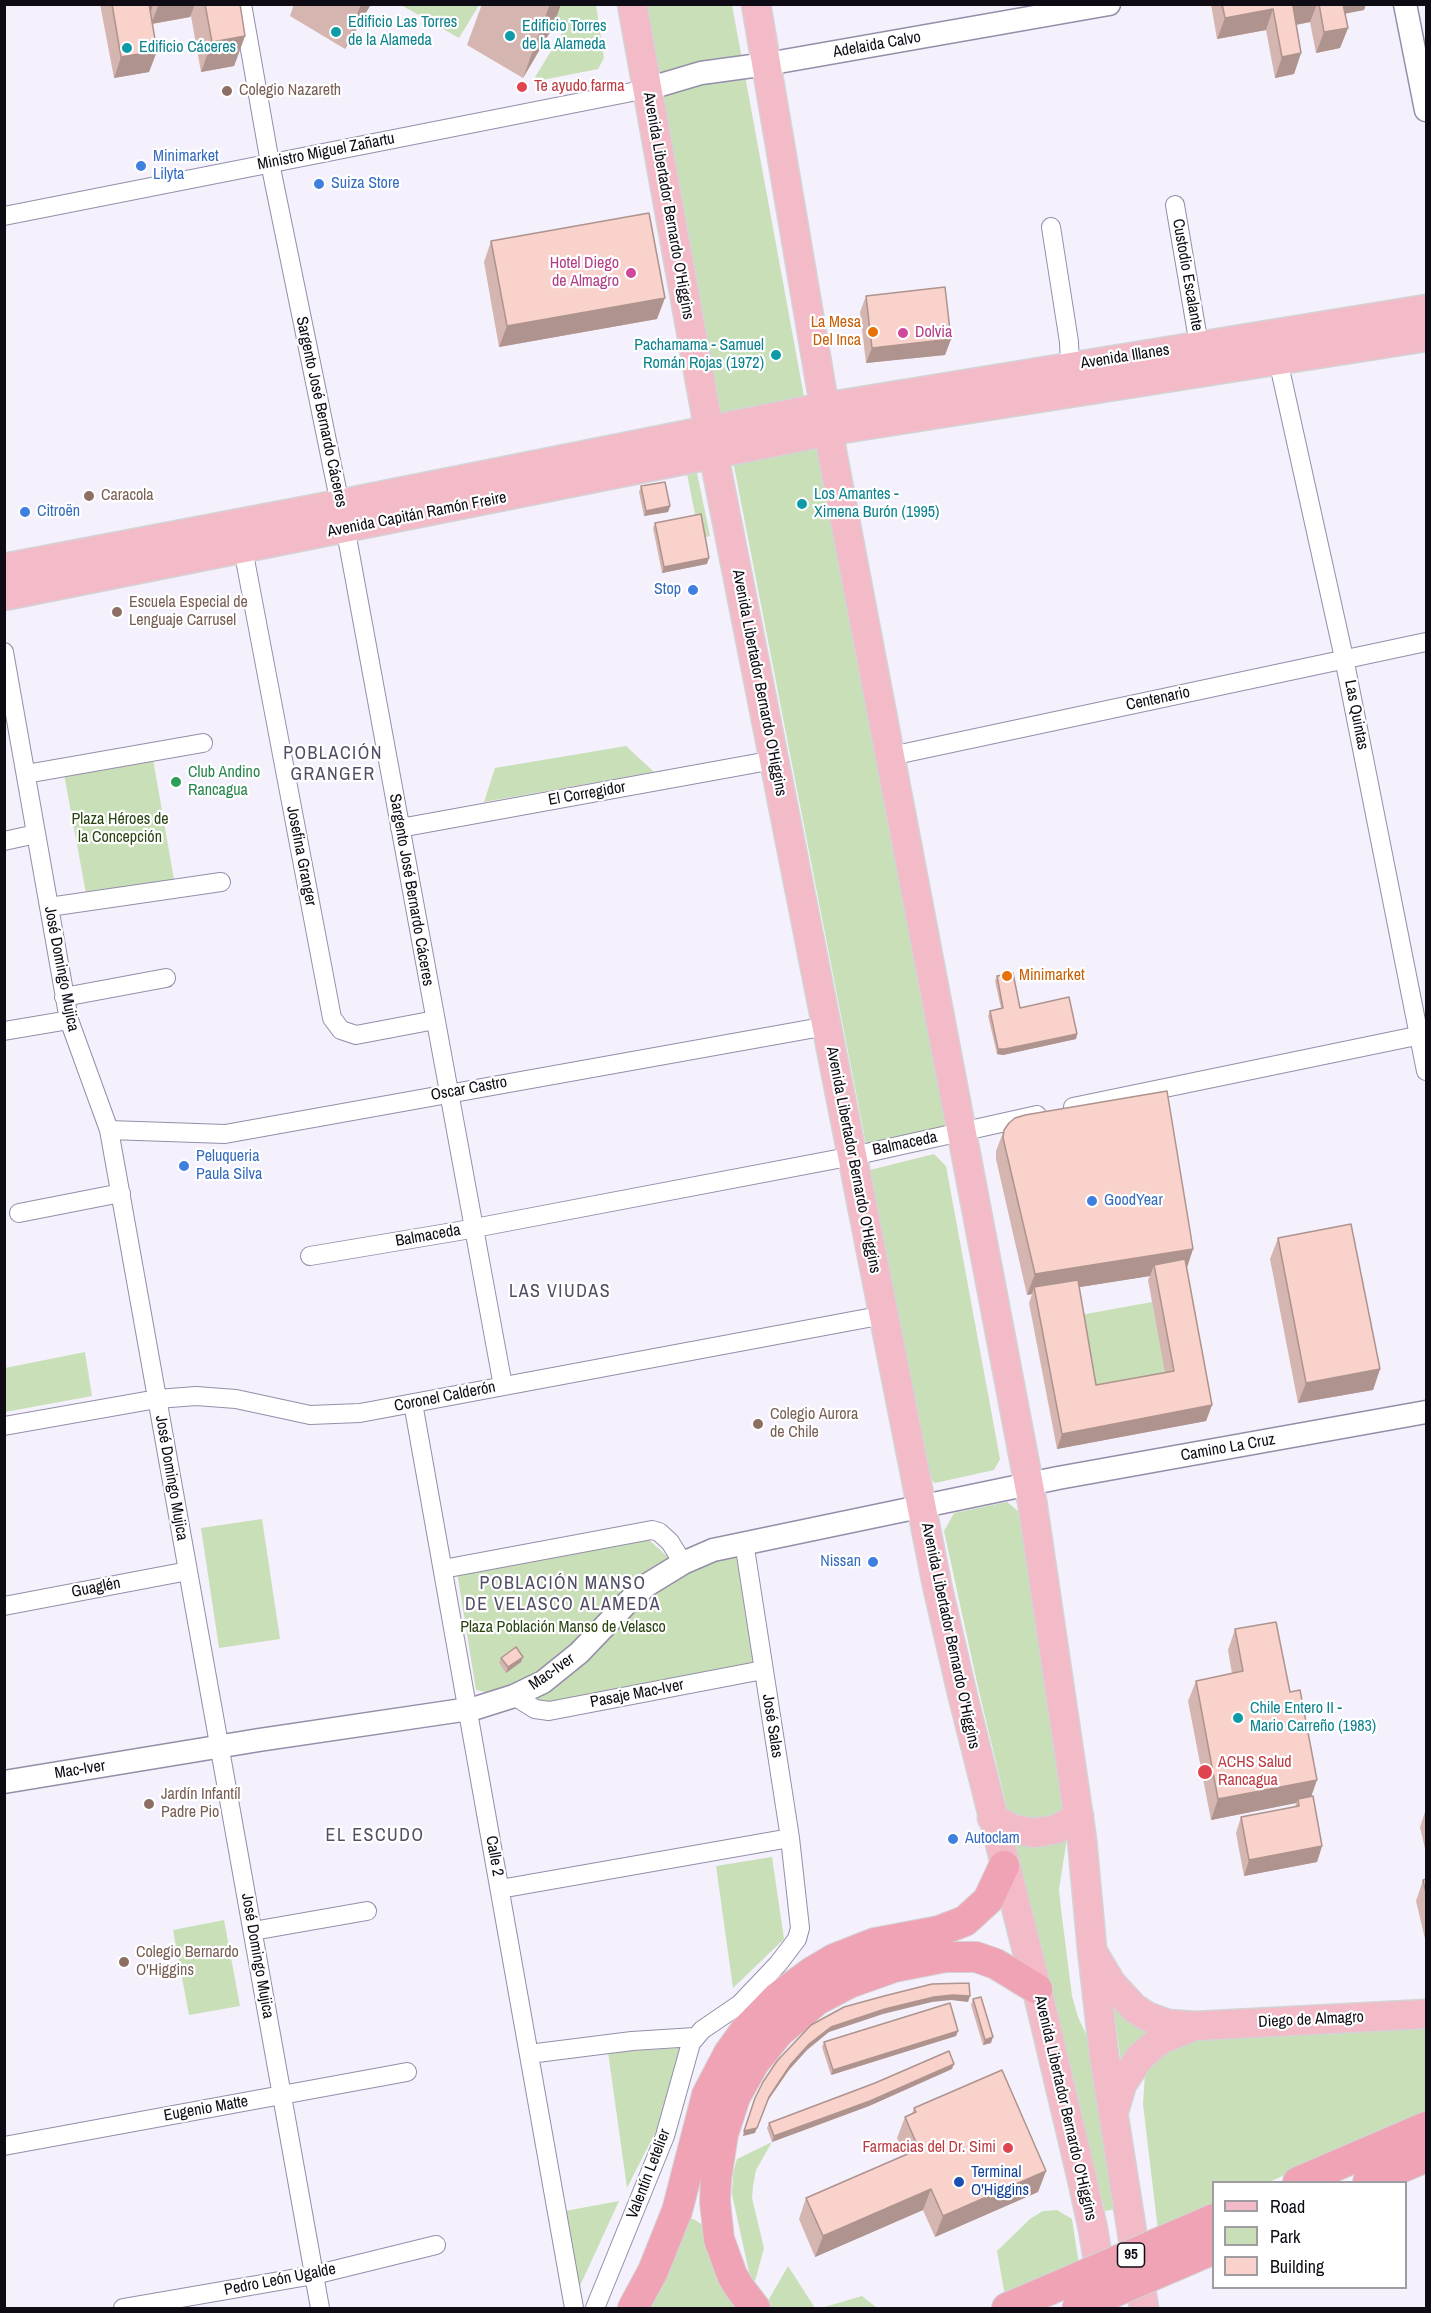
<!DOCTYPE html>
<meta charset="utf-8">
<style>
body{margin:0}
#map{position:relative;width:1431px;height:2313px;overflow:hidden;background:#f4f1fd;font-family:"Archivo Narrow",sans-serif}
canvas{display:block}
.frame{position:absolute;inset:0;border:6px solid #0e0b15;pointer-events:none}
.legend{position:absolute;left:1212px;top:2181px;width:195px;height:108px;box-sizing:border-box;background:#fff;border:2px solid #9f9da1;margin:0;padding:8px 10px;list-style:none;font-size:18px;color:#0e0b15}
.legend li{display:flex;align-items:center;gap:12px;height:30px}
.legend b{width:30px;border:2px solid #9f9da1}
</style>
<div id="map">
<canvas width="1431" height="2313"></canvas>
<div class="frame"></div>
<ul class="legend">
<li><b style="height:8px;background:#f3bac7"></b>Road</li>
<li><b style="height:16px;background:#c8dfb8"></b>Park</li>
<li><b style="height:16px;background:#f8d2cb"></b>Building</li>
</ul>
</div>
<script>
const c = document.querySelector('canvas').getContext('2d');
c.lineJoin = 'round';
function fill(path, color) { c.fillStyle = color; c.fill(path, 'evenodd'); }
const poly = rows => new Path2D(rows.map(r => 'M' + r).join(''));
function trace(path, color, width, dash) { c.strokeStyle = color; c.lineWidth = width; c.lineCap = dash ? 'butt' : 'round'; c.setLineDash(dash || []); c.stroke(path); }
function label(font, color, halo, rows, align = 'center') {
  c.font = font + ' "Archivo Narrow",sans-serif'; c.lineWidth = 4.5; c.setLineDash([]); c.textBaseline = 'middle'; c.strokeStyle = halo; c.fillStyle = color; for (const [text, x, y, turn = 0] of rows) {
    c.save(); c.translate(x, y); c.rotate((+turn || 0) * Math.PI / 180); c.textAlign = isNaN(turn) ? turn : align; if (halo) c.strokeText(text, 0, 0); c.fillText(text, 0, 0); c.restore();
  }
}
fill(poly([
 [401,5,479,4,479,5,459,38],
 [533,5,596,5,604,58,598,69,532,82,567,25],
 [640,5,732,5,805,402,717,421],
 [824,442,953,1124,866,1144,733,461],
 [696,468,710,536,700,539,687,474,635,485,627,482],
 [626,746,654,772,484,802,495,768],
 [153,759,175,885,87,899,64,774],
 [934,1154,946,1166,1000,1459,994,1470,935,1483,924,1473,866,1171],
 [1152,1302,1168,1387,1091,1401,1075,1316],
 [85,1352,92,1396,5,1412,5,1368],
 [1007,1502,1018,1511,1060,1765,1068,1832,1059,1889,1061,1909,1072,1996,1078,2017,1091,2045,1115,2209,1105,2211,1078,2106,978,1687,944,1531,954,1513],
 [262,1519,280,1639,219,1648,201,1528],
 [647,1538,682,1570,736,1554,754,1666,549,1706,476,1690,457,1572],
 [772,1857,784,1939,733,1988,716,1866],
 [224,1920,240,2006,189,2015,173,1930],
 [1112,1995,1158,2026,1122,2070],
 [1426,2025,1426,2112,1269,2182,1214,2182,1213,2207,1158,2231,1143,2104,1145,2075,1161,2053,1191,2040,1395,2030],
 [682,2048,665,2113,627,2188,608,2052],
 [772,2142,756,2170,753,2186,752,2198,764,2248,755,2281,751,2281,732,2194,733,2173,737,2159],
 [619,2201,579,2288,565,2211],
 [1057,2210,1072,2219,1079,2265,1005,2296,997,2251,1030,2219,1043,2211],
 [686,2215,705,2226,737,2308,650,2308],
 [788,2266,815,2308,769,2308,765,2306],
 [862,2296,877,2308,821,2308]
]), '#c8dfb8');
const minor = poly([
 [242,4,270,163,349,548,503,1386],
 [1175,205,1199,345],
 [4,216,647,89],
 [1051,227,1069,342,1070,366],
 [1278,360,1344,658,1426,1071],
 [243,549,332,1018,341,1030,356,1035,435,1020],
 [4,652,69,1020,109,1130,320,2308],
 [891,756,1426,642],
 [26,774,203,743],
 [400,828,774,760],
 [4,841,36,834],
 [49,907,221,882],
 [64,997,166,978],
 [4,1031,69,1020],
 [1073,1107,1426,1034],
 [109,1130,225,1134,827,1026],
 [19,1213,121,1193],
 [310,1256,459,1231,853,1156,1037,1115],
 [413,1403,574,2308],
 [4,1426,157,1399,196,1396,236,1399,310,1415,360,1413,884,1315],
 [443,1569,652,1530,659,1532,670,1542,683,1563],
 [4,1606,188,1571],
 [514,1696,535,1709,549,1711,763,1670],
 [500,1889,790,1838],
 [253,1931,367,1911],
 [529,2054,632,2041,695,2037],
 [4,2146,407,2072],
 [123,2308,314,2275,436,2245],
 [595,2308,665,2136,691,2043,702,2030,740,2004,778,1964,797,1939,800,1928,790,1838,744,1542]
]);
const tertiary = poly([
 [1405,4,1426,110],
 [647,89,701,73,767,64,1109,4],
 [4,1782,259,1740,476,1708,514,1696,543,1682,579,1653,628,1602,647,1585,683,1563,713,1550,1058,1478,1426,1412]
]);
const primary = poly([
 [632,4,709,431,937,1585,962,1693,1041,2006,1082,2179,1093,2229,1103,2291],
 [756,4,833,457,1032,1501,1082,1840,1092,1949,1104,2055,1144,2308],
 [4,568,340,504,825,407,1426,309],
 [4,596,829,431,1426,337],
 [992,1818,1013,1829,1035,1833,1057,1829,1079,1816],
 [1095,1956,1111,1983,1134,2008,1146,2016,1168,2024,1195,2026,1426,2014],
 [1114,2111,1122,2084,1139,2058,1160,2040,1192,2027]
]);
const trunk = poly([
 [1298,2182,1426,2127],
 [1368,2182,1426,2157],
 [633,2308,653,2271,677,2211,707,2095,729,2053,745,2031,778,1997,812,1972,834,1959,875,1943,939,1931,965,1921,988,1900,1004,1866],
 [755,2308,739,2287,732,2275,719,2239,715,2202,716,2179,723,2134,735,2097,754,2063,779,2032,817,2000,849,1983,894,1967,945,1957,976,1957,996,1964,1037,1989],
 [1007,2308,1049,2290]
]);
trace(minor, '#948ea9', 20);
trace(tertiary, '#948ea9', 25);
trace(primary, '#d4d3d5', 31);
trace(trunk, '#d4d3d5', 32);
trace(minor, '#fff', 18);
trace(tertiary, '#fff', 22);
trace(primary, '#f3bac7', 28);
trace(trunk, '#efa3b4', 30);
const trunkBridge = poly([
 [1049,2290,1214,2219],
 [1077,2308,1214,2249]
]);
trace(trunkBridge, '#d4d3d5', 32, []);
trace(trunkBridge, '#efa3b4', 30);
fill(poly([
 [100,4,240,4,245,36,234,66,201,72,191,16,190,17,152,24,157,51,149,72,114,78],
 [294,4,371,4,345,49,290,16],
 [482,4,561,4,553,27,523,78,467,45],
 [1211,4,1366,4,1364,10,1345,13,1348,28,1340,48,1316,53,1310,22,1296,25,1301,53,1294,74,1275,78,1266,30,1217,39],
 [491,241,657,319,499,347,484,262],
 [866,296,951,339,945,355,866,363,860,312],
 [641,486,670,506,668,512,644,516,639,492],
 [655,523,707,564,662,573,653,528],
 [997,976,1020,1008,1077,1034,1076,1039,1003,1055,997,1054,988,1016,990,1011,1001,1008,995,981],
 [1004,1130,1193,1249,1187,1268,1212,1405,1206,1421,1057,1449,1029,1303,1032,1294,1027,1295,996,1159,996,1151],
 [1150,1276,1148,1280,1165,1373,1096,1385,1079,1287],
 [1278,1238,1380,1369,1373,1390,1298,1403,1270,1259],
 [1235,1629,1311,1796,1322,1846,1317,1862,1244,1876,1236,1833,1241,1817,1295,1807,1296,1803,1211,1820,1188,1701,1196,1681,1232,1674,1228,1650],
 [501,1658,521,1662,506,1673,499,1663],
 [1426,1809,1426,1853,1420,1827],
 [1426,1879,1426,1943,1416,1901,1423,1880],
 [973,1999,991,2043,983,2045,971,2005],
 [958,2031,956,2036,831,2075,822,2047,824,2042],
 [952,2069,869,2106,772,2142,767,2128,769,2123],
 [914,2108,1046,2171,1038,2192,935,2237,923,2210,815,2257,799,2219,806,2198,905,2155,897,2138,905,2117,912,2114]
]), '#d5b5af');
fill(poly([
 [144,4,153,4,150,15],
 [159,4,195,4,190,17,151,24],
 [361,4,371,4,345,49],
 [550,4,561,4,553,27,523,78],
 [1301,4,1317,4,1310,22,1285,27,1293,6],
 [1338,4,1366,4,1364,10,1334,16],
 [1273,9,1266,30,1217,39,1225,18],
 [1348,28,1340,48,1316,53,1324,32],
 [245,36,234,66,201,72,212,42],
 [157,51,149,72,114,78,121,57],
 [1301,53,1294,74,1275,78,1282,57],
 [665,298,657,319,499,347,507,326],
 [951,339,945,355,866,363,872,348],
 [670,506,668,512,644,516,646,511],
 [709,558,707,564,662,573,664,567],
 [1077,1034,1076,1039,1003,1055,997,1054,998,1049],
 [1193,1249,1186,1270,1154,1265,1150,1276,1036,1294,1034,1287,1032,1294,1027,1295,1035,1274],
 [1380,1369,1373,1390,1298,1403,1306,1383],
 [1212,1405,1206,1421,1057,1449,1062,1434],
 [523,1657,521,1662,506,1673,508,1667],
 [1317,1780,1310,1800,1298,1799,1296,1803,1211,1820,1218,1799],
 [1322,1846,1317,1862,1244,1876,1249,1860],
 [953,1995,970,1996,968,2002,951,2000,932,2002,883,2014,829,2032,807,2050,789,2070,767,2102,755,2133,743,2136,744,2131,791,2064,809,2044,831,2027,885,2009,934,1997],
 [958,2031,956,2036,831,2075,833,2070],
 [993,2037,991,2043,983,2045,985,2040],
 [954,2064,952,2069,869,2106,772,2142,774,2136],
 [1046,2171,1038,2192,935,2237,943,2216],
 [931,2189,923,2210,815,2257,823,2236]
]), '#ae938e');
const building = poly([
 [112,4,149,4,157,51,121,57,112,4],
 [205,4,240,4,245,36,212,42,205,4],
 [1222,4,1301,4,1293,6,1301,53,1282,57,1273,9,1225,18,1222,4],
 [1319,4,1343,4,1348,28,1324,32,1319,4],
 [649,213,665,298,507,326,491,241,649,213],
 [945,287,951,339,872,348,866,296,945,287],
 [665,482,670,506,646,511,641,486,665,482],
 [701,514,709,558,664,567,655,523,701,514],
 [1013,973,1020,1008,1069,997,1077,1034,1005,1049,998,1049,990,1011,1003,1008,997,976,1013,973],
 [1167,1091,1193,1249,1035,1274,1003,1138,1004,1130,1009,1123,1015,1118,1025,1115,1167,1091],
 [1351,1224,1380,1369,1306,1383,1278,1238,1351,1224],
 [1185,1259,1212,1405,1062,1434,1034,1287,1078,1280,1096,1385,1174,1371,1154,1265,1185,1259],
 [1276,1622,1290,1692,1300,1690,1317,1780,1218,1799,1196,1681,1243,1671,1235,1629,1276,1622],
 [516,1647,523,1657,508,1667,501,1658,516,1647],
 [1313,1796,1322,1846,1249,1860,1241,1817,1299,1806,1298,1799,1313,1796],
 [1426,1879,1426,1893,1423,1880,1426,1879],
 [969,1983,970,1996,953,1995,934,1997,885,2009,831,2027,809,2044,791,2064,769,2097,757,2128,744,2131,755,2098,763,2082,777,2061,811,2025,844,2007,884,1996,932,1984,969,1983],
 [981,1997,993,2037,985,2040,973,1999,981,1997],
 [950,2003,958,2031,833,2070,824,2042,950,2003],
 [949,2051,954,2064,870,2101,774,2136,769,2123,875,2083,949,2051],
 [1002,2070,1046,2171,943,2216,931,2189,823,2236,806,2198,919,2149,905,2117,916,2112,914,2108,1002,2070]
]);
fill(building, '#f8d2cb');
trace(building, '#ae938e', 1.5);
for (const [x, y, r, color] of [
 [336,32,6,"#0f9aa8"],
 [510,36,6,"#0f9aa8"],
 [127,48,6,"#0f9aa8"],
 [522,87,6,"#e0444e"],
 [227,91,6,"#8d6e63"],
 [141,166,6,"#3f7fe0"],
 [319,184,6,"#3f7fe0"],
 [631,273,6,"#d1479c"],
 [873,332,6,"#e8710a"],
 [903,333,6,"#d1479c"],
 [776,355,6,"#0f9aa8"],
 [89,496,6,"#8d6e63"],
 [802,504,6,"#0f9aa8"],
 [25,512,6,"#3f7fe0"],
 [693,590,6,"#3f7fe0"],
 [117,612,6,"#8d6e63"],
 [176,782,6,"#2e9e5b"],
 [1007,976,6,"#e8710a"],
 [184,1166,6,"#3f7fe0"],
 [1092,1201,6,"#3f7fe0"],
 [758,1424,6,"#8d6e63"],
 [873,1562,6,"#3f7fe0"],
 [1238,1718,6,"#0f9aa8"],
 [1205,1772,8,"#e0444e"],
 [149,1804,6,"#8d6e63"],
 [953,1839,6,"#3f7fe0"],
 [124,1962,6,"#8d6e63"],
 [1008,2148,6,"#e0444e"],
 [959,2182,6,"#1a4fb4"]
]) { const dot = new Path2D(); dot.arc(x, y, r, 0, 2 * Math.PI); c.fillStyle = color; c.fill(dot); trace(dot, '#fff', 2); }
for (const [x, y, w] of [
 [1131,2255,27]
]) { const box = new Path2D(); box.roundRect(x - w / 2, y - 12, w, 24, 4.5); c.fillStyle = '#fff'; c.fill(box); trace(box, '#0e0b15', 1.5); }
label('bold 15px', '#0e0b15', null, [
 ["95",1131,2255]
]);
label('16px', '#0d838f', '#fff', [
 ["Edificio Las Torres",348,23],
 ["de la Alameda",348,41],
 ["Edificio Torres",522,27],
 ["de la Alameda",522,45],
 ["Edificio Cáceres",139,48],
 ["Pachamama - Samuel",764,346,"right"],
 ["Román Rojas (1972)",764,364,"right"],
 ["Los Amantes -",814,495],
 ["Ximena Burón (1995)",814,513],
 ["Chile Entero II -",1250,1709],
 ["Mario Carreño (1983)",1250,1727]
], 'left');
label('16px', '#0e0b15', '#fff', [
 ["Adelaida Calvo",877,45,-10],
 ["Ministro Miguel Zañartu",326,152,-11],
 ["Avenida Libertador Bernardo O'Higgins",668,206,80],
 ["Custodio Escalante",1187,275,80],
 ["Avenida Illanes",1125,357,-9],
 ["Sargento José Bernardo Cáceres",321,412,78],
 ["Avenida Capitán Ramón Freire",417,515,-11],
 ["Avenida Libertador Bernardo O'Higgins",759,683,79],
 ["Centenario",1158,699,-12],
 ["Las Quintas",1356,715,79],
 ["El Corregidor",587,794,-10],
 ["Josefina Granger",301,856,79],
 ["Sargento José Bernardo Cáceres",411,890,80],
 ["José Domingo Mujica",61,969,79],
 ["Oscar Castro",469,1089,-10],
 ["Balmaceda",905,1144,-12],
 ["Avenida Libertador Bernardo O'Higgins",853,1160,79],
 ["Balmaceda",428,1236,-10],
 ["Coronel Calderón",445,1397,-11],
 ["Camino La Cruz",1228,1448,-10],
 ["José Domingo Mujica",171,1478,80],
 ["Guaglén",96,1588,-11],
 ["Avenida Libertador Bernardo O'Higgins",950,1636,78],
 ["Mac-Iver",552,1672,-35],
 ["Pasaje Mac-Iver",637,1694,-11],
 ["José Salas",772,1726,81],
 ["Mac-Iver",80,1770,-9],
 ["Calle 2",494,1856,80],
 ["José Domingo Mujica",257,1956,80],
 ["Diego de Almagro",1311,2020,-3],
 ["Avenida Libertador Bernardo O'Higgins",1065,2108,77],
 ["Eugenio Matte",206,2109,-10],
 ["Valentín Letelier",649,2174,-69],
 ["Pedro León Ugalde",280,2280,-11]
]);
label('16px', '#be3a42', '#fff', [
 ["Te ayudo farma",534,87],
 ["ACHS Salud",1218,1763],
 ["Rancagua",1218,1781],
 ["Farmacias del Dr. Simi",996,2148,"right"]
], 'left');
label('16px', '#785e54', '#fff', [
 ["Colegio Nazareth",239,91],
 ["Caracola",101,496],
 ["Escuela Especial de",129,603],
 ["Lenguaje Carrusel",129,621],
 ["Colegio Aurora",770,1415],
 ["de Chile",770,1433],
 ["Jardín Infantíl",161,1795],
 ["Padre Pio",161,1813],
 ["Colegio Bernardo",136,1953],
 ["O'Higgins",136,1971]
], 'left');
label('16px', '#366cbe', '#fff', [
 ["Minimarket",153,157],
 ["Lilyta",153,175],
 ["Suiza Store",331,184],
 ["Citroën",37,512],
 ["Stop",681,590,"right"],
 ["Peluqueria",196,1157],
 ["Paula Silva",196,1175],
 ["GoodYear",1104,1201],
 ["Nissan",861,1562,"right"],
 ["Autoclam",965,1839]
], 'left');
label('16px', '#b23c85', '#fff', [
 ["Hotel Diego",619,264],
 ["de Almagro",619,282],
 ["Dolvia",915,333,"left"]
], 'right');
label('16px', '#c56008', '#fff', [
 ["La Mesa",861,323],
 ["Del Inca",861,341],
 ["Minimarket",1019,976,"left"]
], 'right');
label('16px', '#27864d', '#fff', [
 ["Club Andino",188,773],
 ["Rancagua",188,791]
], 'left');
label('16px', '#2a4411', '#fff', [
 ["Plaza Héroes de",120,820],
 ["la Concepción",120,838],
 ["Plaza Población Manso de Velasco",563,1628]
]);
label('16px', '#164399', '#fff', [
 ["Terminal",971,2173],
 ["O'Higgins",971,2191]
], 'left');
c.letterSpacing = '1.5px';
label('18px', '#524d65', '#fff', [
 ["POBLACIÓN",333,754],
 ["GRANGER",333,775],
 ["LAS VIUDAS",560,1292],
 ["POBLACIÓN MANSO",563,1584],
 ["DE VELASCO ALAMEDA",563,1605],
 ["EL ESCUDO",375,1836]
]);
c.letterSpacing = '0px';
</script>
